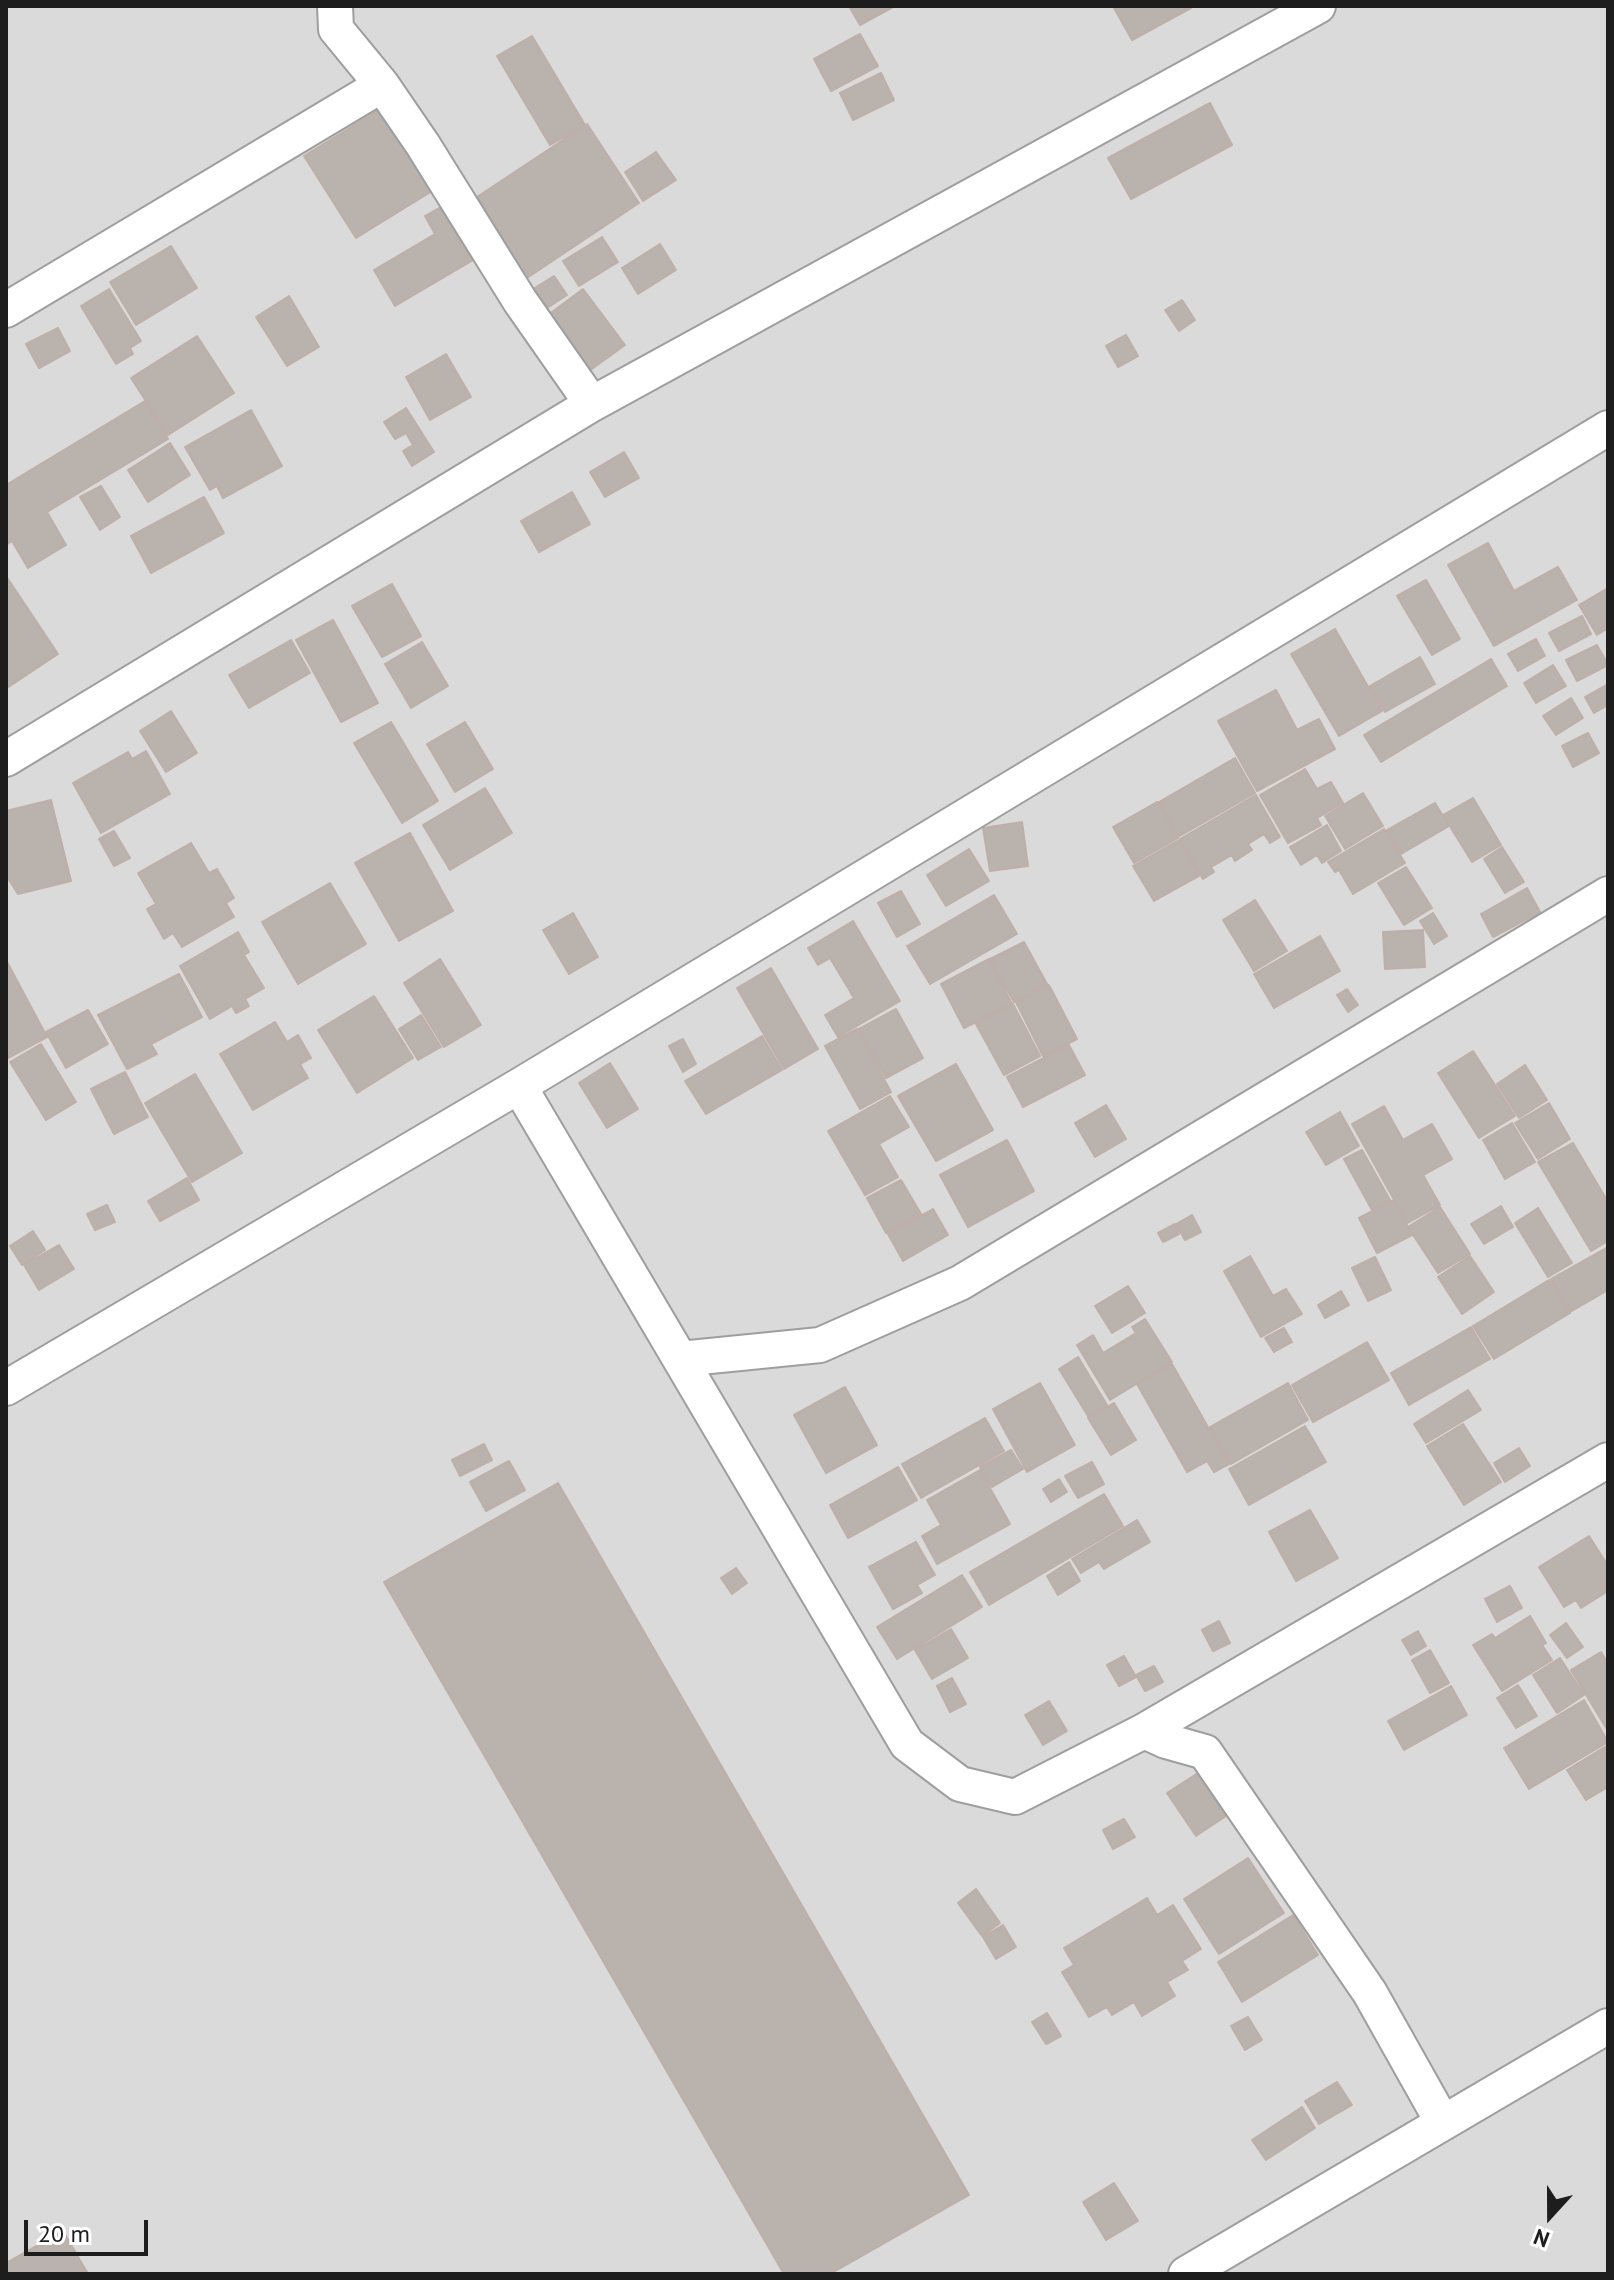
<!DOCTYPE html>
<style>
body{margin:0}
#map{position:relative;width:1614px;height:2280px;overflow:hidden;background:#ede9e4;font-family:"PT Sans",sans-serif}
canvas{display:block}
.frame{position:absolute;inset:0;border:8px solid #1d1d1d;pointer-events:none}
.north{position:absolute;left:1510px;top:2176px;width:80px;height:80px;-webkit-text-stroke:6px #fff;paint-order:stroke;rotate:201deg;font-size:22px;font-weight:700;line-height:32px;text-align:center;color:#1d1d1d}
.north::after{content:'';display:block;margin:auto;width:28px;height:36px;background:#1d1d1d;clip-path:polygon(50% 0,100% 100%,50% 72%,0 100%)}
.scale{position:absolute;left:24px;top:2220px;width:124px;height:36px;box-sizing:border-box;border:4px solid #1d1d1d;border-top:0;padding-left:10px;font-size:24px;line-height:28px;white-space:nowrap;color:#1d1d1d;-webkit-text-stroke:6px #fff;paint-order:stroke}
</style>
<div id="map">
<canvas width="1614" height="2280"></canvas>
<div class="frame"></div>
<div class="north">N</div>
<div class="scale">20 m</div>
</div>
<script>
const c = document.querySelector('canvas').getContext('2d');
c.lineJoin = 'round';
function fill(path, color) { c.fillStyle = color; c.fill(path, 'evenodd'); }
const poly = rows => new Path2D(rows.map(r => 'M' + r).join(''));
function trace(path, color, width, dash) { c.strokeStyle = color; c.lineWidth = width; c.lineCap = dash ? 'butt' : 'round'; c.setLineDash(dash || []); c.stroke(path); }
fill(poly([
 [6,6,1608,6,1608,2274,6,2274]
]), '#dbdada');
const building = poly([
 [849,6,895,6,860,25,849,6],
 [1113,6,1190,6,1191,8,1132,40,1113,6],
 [860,34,878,66,831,91,814,59,860,34],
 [532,36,585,125,550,145,497,56,532,36],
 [881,73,894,100,853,120,840,93,881,73],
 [1210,103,1232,145,1131,199,1108,158,1210,103],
 [385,106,437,188,356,238,304,156,385,106],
 [587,124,639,203,521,282,468,203,587,124],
 [656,152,676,180,643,201,625,172,656,152],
 [448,203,480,256,395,306,374,270,435,234,425,216,448,203],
 [602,237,618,262,579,286,563,261,602,237],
 [660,244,676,270,638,294,622,268,660,244],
 [171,246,197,288,136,325,110,282,171,246],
 [554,276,567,295,547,308,533,289,554,276],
 [109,289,141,341,130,348,133,354,116,364,81,306,109,289],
 [583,289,625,345,589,371,548,315,583,289],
 [289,296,319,347,287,366,256,317,289,296],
 [1182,300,1195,320,1179,331,1165,310,1182,300],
 [58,328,70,351,39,368,26,344,58,328],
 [1126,335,1138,356,1118,367,1106,346,1126,335],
 [197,336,234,393,168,435,131,378,197,336],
 [446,354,471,397,430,420,406,377,446,354],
 [145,401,168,439,47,512,66,545,28,568,12,541,6,545,6,485,145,401],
 [406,408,434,452,412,466,403,451,413,445,406,433,395,439,384,422,406,408],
 [251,410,282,466,223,498,217,486,210,490,185,447,251,410],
 [170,443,190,475,148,502,128,470,170,443],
 [624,452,639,478,605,497,590,472,624,452],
 [101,486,120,517,100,530,80,497,101,486],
 [572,492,590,524,539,552,521,521,572,492],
 [204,497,224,533,151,573,131,536,204,497],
 [1488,543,1514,591,1558,567,1577,600,1494,646,1448,565,1488,543],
 [6,576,58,654,7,688,6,687,6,576],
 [1426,580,1460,639,1432,655,1397,596,1426,580],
 [392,584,421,636,382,657,352,606,392,584],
 [1608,588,1608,628,1597,635,1579,605,1608,588],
 [1582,616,1591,634,1559,651,1549,633,1582,616],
 [333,620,378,703,341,722,296,640,333,620],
 [1335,629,1382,711,1339,736,1291,654,1335,629],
 [1536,639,1545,656,1518,671,1508,654,1536,639],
 [291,640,310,673,249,708,229,675,291,640],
 [422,642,448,686,411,708,385,664,422,642],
 [1597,645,1608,665,1577,681,1566,660,1597,645],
 [1420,657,1435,684,1385,712,1370,686,1420,657],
 [1491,659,1507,686,1381,762,1364,735,1491,659],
 [1553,665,1566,686,1536,703,1524,683,1553,665],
 [1608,684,1608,705,1594,713,1585,697,1608,684],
 [1276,690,1297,730,1319,719,1335,749,1257,791,1218,721,1276,690],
 [1571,698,1583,718,1556,735,1543,716,1571,698],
 [171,711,197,753,166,772,140,731,171,711],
 [391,722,438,801,402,823,354,743,391,722],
 [465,722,493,769,455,792,427,744,465,722],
 [1588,733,1599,753,1573,767,1562,746,1588,733],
 [146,751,170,794,101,833,73,783,128,752,132,759,146,751],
 [1235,758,1255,793,1178,837,1159,802,1235,758],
 [1305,769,1317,789,1331,782,1343,803,1317,818,1321,825,1288,843,1260,795,1305,769],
 [485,788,512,833,450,870,423,825,485,788],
 [1363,793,1383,826,1345,849,1325,816,1363,793],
 [1256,795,1280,837,1270,843,1264,834,1248,844,1252,850,1235,861,1232,855,1211,867,1214,872,1203,879,1180,839,1256,795],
 [1473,798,1501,845,1472,862,1443,815,1473,798],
 [51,800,71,881,18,894,6,875,6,811,51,800],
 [1157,802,1178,838,1134,863,1113,827,1157,802],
 [1435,803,1449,826,1401,854,1387,830,1435,803],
 [1022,822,1028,866,990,871,983,828,1022,822],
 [1327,825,1341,851,1322,863,1317,855,1301,865,1290,847,1327,825],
 [1384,829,1405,863,1353,894,1339,870,1335,872,1328,862,1384,829],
 [114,831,130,858,114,866,99,839,114,831],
 [410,833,453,911,399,941,355,863,410,833],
 [1179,840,1199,876,1154,901,1133,866,1179,840],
 [191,843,209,873,217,869,234,898,226,903,234,917,182,947,173,933,164,939,147,909,156,904,138,873,191,843],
 [1502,847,1524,882,1505,893,1484,859,1502,847],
 [969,849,989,881,946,906,927,875,969,849],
 [1406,867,1432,908,1404,925,1378,883,1406,867],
 [330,883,366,944,298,984,262,922,330,883],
 [1527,888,1540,912,1493,937,1481,914,1527,888],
 [901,891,920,924,897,937,878,903,901,891],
 [994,895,1017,934,930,984,907,946,994,895],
 [1255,900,1287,951,1254,971,1223,920,1255,900],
 [573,913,598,957,569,974,543,930,573,913],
 [1433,913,1447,936,1434,944,1420,921,1433,913],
 [853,921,900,1001,838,1037,825,1015,854,998,830,958,818,965,808,948,853,921],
 [1423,930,1425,967,1385,969,1383,932,1423,930],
 [238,932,249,952,244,955,264,988,245,999,249,1006,236,1013,232,1006,210,1019,180,966,238,932],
 [1320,936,1340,971,1274,1008,1254,974,1320,936],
 [1024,942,1047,984,1014,1002,990,959,1024,942],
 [440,959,481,1025,444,1047,404,983,440,959],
 [989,959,1012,1004,964,1028,941,984,989,959],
 [6,960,47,1037,8,1058,6,1054,6,960],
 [771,968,818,1049,784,1069,737,988,771,968],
 [179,974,202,1017,151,1044,157,1054,127,1069,98,1015,179,974],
 [1049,985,1077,1039,1043,1056,1016,1002,1049,985],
 [1347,989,1358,1005,1348,1012,1337,995,1347,989],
 [374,996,413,1058,357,1093,318,1030,374,996],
 [1013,1004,1040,1056,1004,1075,976,1024,1013,1004],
 [896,1009,923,1058,886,1078,859,1029,896,1009],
 [88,1010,108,1044,66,1068,46,1032,88,1010],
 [421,1015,441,1047,418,1060,399,1029,421,1015],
 [275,1022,287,1042,298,1035,311,1058,300,1064,308,1078,253,1110,220,1054,275,1022],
 [857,1029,891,1092,860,1109,825,1046,857,1029],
 [762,1036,782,1070,706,1114,685,1081,762,1036],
 [683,1039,696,1064,683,1072,669,1046,683,1039],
 [41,1044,76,1102,46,1120,10,1062,41,1044],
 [1069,1045,1085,1075,1023,1107,1007,1077,1069,1045],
 [1473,1051,1515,1116,1479,1138,1438,1073,1473,1051],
 [610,1063,638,1109,607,1128,579,1083,610,1063],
 [956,1064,993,1130,936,1161,898,1096,956,1064],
 [1525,1065,1547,1100,1519,1118,1497,1084,1525,1065],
 [125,1072,148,1117,114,1134,91,1089,125,1072],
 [195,1074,242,1153,192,1182,145,1103,195,1074],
 [890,1096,909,1127,879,1144,898,1177,865,1195,828,1131,890,1096],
 [1549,1103,1570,1139,1538,1159,1515,1123,1549,1103],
 [1106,1105,1126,1139,1095,1157,1075,1123,1106,1105],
 [1384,1106,1403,1140,1432,1124,1452,1159,1423,1175,1440,1205,1407,1223,1352,1124,1384,1106],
 [1340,1112,1359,1146,1326,1165,1306,1132,1340,1112],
 [1512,1123,1535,1162,1505,1179,1483,1140,1512,1123],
 [1007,1140,1034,1191,968,1227,940,1175,1007,1140],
 [1573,1143,1608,1202,1608,1241,1591,1251,1538,1162,1573,1143],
 [1362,1150,1390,1200,1372,1210,1344,1159,1362,1150],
 [187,1178,199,1200,160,1221,148,1201,187,1178],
 [901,1180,921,1214,886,1233,867,1198,901,1180],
 [1394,1200,1412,1235,1377,1253,1359,1218,1394,1200],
 [107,1205,115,1222,95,1230,87,1214,107,1205],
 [1501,1206,1513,1227,1484,1244,1471,1224,1501,1206],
 [1440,1207,1470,1254,1438,1273,1408,1227,1440,1207],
 [1538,1208,1572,1263,1548,1277,1515,1223,1538,1208],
 [933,1209,948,1235,903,1261,888,1234,933,1209],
 [1192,1215,1201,1232,1185,1240,1176,1224,1192,1215],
 [1175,1224,1179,1234,1163,1242,1158,1233,1175,1224],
 [33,1231,45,1250,22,1265,10,1246,33,1231],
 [59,1245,74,1269,39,1290,24,1265,59,1245],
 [1608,1247,1608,1290,1570,1312,1551,1279,1608,1247],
 [1250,1256,1273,1296,1286,1289,1302,1314,1261,1337,1224,1271,1250,1256],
 [1470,1256,1494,1292,1462,1314,1438,1277,1470,1256],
 [1375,1257,1391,1290,1368,1301,1352,1268,1375,1257],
 [1549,1280,1570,1313,1494,1359,1473,1326,1549,1280],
 [1128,1286,1145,1313,1112,1333,1095,1306,1128,1286],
 [1341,1291,1349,1305,1325,1318,1318,1305,1341,1291],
 [1145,1319,1172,1362,1110,1400,1077,1345,1093,1335,1103,1353,1136,1333,1132,1327,1145,1319],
 [1471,1327,1490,1359,1409,1405,1391,1373,1471,1327],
 [1284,1328,1292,1342,1274,1352,1265,1338,1284,1328],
 [1367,1342,1389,1380,1313,1422,1292,1385,1367,1342],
 [1078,1357,1107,1405,1088,1416,1059,1369,1078,1357],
 [1172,1364,1229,1464,1214,1472,1207,1461,1187,1472,1137,1384,1172,1364],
 [1040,1383,1075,1445,1027,1472,993,1409,1040,1383],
 [1288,1383,1308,1420,1231,1464,1210,1427,1288,1383],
 [845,1387,877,1445,826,1473,794,1415,845,1387],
 [1468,1390,1481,1410,1426,1443,1414,1424,1468,1390],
 [1114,1403,1136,1440,1111,1455,1088,1418,1114,1403],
 [985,1418,1004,1451,921,1498,902,1464,985,1418],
 [1463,1424,1501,1482,1464,1505,1427,1446,1463,1424],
 [1305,1426,1326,1462,1249,1505,1229,1469,1305,1426],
 [484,1444,492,1460,460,1476,452,1460,484,1444],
 [1519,1448,1530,1466,1505,1482,1494,1463,1519,1448],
 [1011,1450,1023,1469,992,1487,980,1467,1011,1450],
 [509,1461,525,1490,486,1511,470,1482,509,1461],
 [1092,1462,1104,1484,1078,1498,1065,1476,1092,1462],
 [898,1467,917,1500,848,1538,830,1505,898,1467],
 [980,1470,1010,1524,937,1564,922,1536,941,1525,927,1500,980,1470],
 [1059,1479,1067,1492,1051,1502,1043,1489,1059,1479],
 [558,1483,969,2195,830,2274,784,2274,384,1582,558,1483],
 [1104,1494,1123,1526,989,1605,970,1572,1104,1494],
 [1310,1510,1338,1558,1296,1581,1269,1532,1310,1510],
 [1137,1520,1150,1542,1104,1569,1099,1562,1081,1573,1072,1559,1137,1520],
 [1589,1536,1608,1566,1608,1591,1581,1608,1576,1600,1564,1607,1539,1567,1589,1536],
 [916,1542,935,1575,917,1585,922,1593,893,1609,869,1567,916,1542],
 [1069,1562,1080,1581,1058,1595,1047,1576,1069,1562],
 [736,1568,747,1583,732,1594,721,1578,736,1568],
 [962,1575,982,1607,897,1659,877,1627,962,1575],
 [1510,1586,1522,1608,1497,1622,1485,1599,1510,1586],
 [1530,1616,1546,1643,1542,1645,1552,1660,1502,1691,1473,1645,1492,1634,1495,1638,1530,1616],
 [1219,1621,1230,1643,1213,1651,1202,1630,1219,1621],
 [1566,1623,1583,1647,1567,1658,1550,1635,1566,1623],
 [951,1629,968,1658,932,1679,915,1650,951,1629],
 [1418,1631,1426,1646,1411,1655,1402,1640,1418,1631],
 [1430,1650,1449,1683,1430,1693,1412,1660,1430,1650],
 [1601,1652,1608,1663,1608,1731,1571,1670,1601,1652],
 [1124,1656,1136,1677,1119,1686,1107,1665,1124,1656],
 [1560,1658,1584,1695,1557,1713,1533,1675,1560,1658],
 [1154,1666,1163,1682,1145,1691,1136,1675,1154,1666],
 [952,1678,966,1704,950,1712,937,1686,952,1678],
 [1518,1685,1537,1716,1516,1728,1497,1698,1518,1685],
 [1451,1686,1467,1715,1404,1750,1388,1721,1451,1686],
 [1584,1700,1608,1742,1529,1789,1504,1748,1584,1700],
 [1049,1701,1067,1731,1043,1745,1025,1715,1049,1701],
 [1608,1745,1608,1787,1586,1800,1567,1770,1608,1745],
 [1201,1771,1229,1814,1196,1836,1167,1793,1201,1771],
 [1124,1819,1135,1837,1113,1849,1103,1830,1124,1819],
 [1248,1858,1284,1913,1219,1954,1184,1899,1248,1858],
 [976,1889,1000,1923,982,1936,958,1903,976,1889],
 [1147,1898,1157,1915,1173,1905,1201,1949,1182,1961,1188,1970,1167,1982,1175,1996,1142,2016,1134,2002,1112,2015,1107,2007,1089,2017,1062,1972,1074,1965,1064,1948,1147,1898],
 [1293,1915,1318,1955,1242,2002,1218,1962,1293,1915],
 [1003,1925,1016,1947,996,1959,983,1937,1003,1925],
 [1047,2013,1061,2036,1046,2044,1032,2022,1047,2013],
 [1248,2017,1262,2040,1245,2050,1231,2026,1248,2017],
 [1337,2082,1352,2105,1319,2124,1305,2101,1337,2082],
 [1302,2107,1315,2128,1266,2160,1252,2140,1302,2107],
 [1114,2183,1138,2221,1106,2240,1083,2202,1114,2183],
 [63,2231,88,2274,6,2274,6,2263,63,2231]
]);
fill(building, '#bab2ad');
trace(building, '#beafa8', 2);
const minor = poly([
 [335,6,336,29,382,85,423,145,520,301,592,404],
 [6,310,382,85],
 [6,759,592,404,1318,6],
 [519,1086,907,1744,960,1784,1015,1797,1144,1731,1608,1460],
 [680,1359,820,1345,960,1283,1608,894],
 [6,1388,519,1086,1608,428],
 [1144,1731,1166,1741,1205,1752,1370,1993,1443,2123],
 [1186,2274,1608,2026]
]);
trace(minor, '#9e9e9e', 38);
trace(minor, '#fff', 34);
</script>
